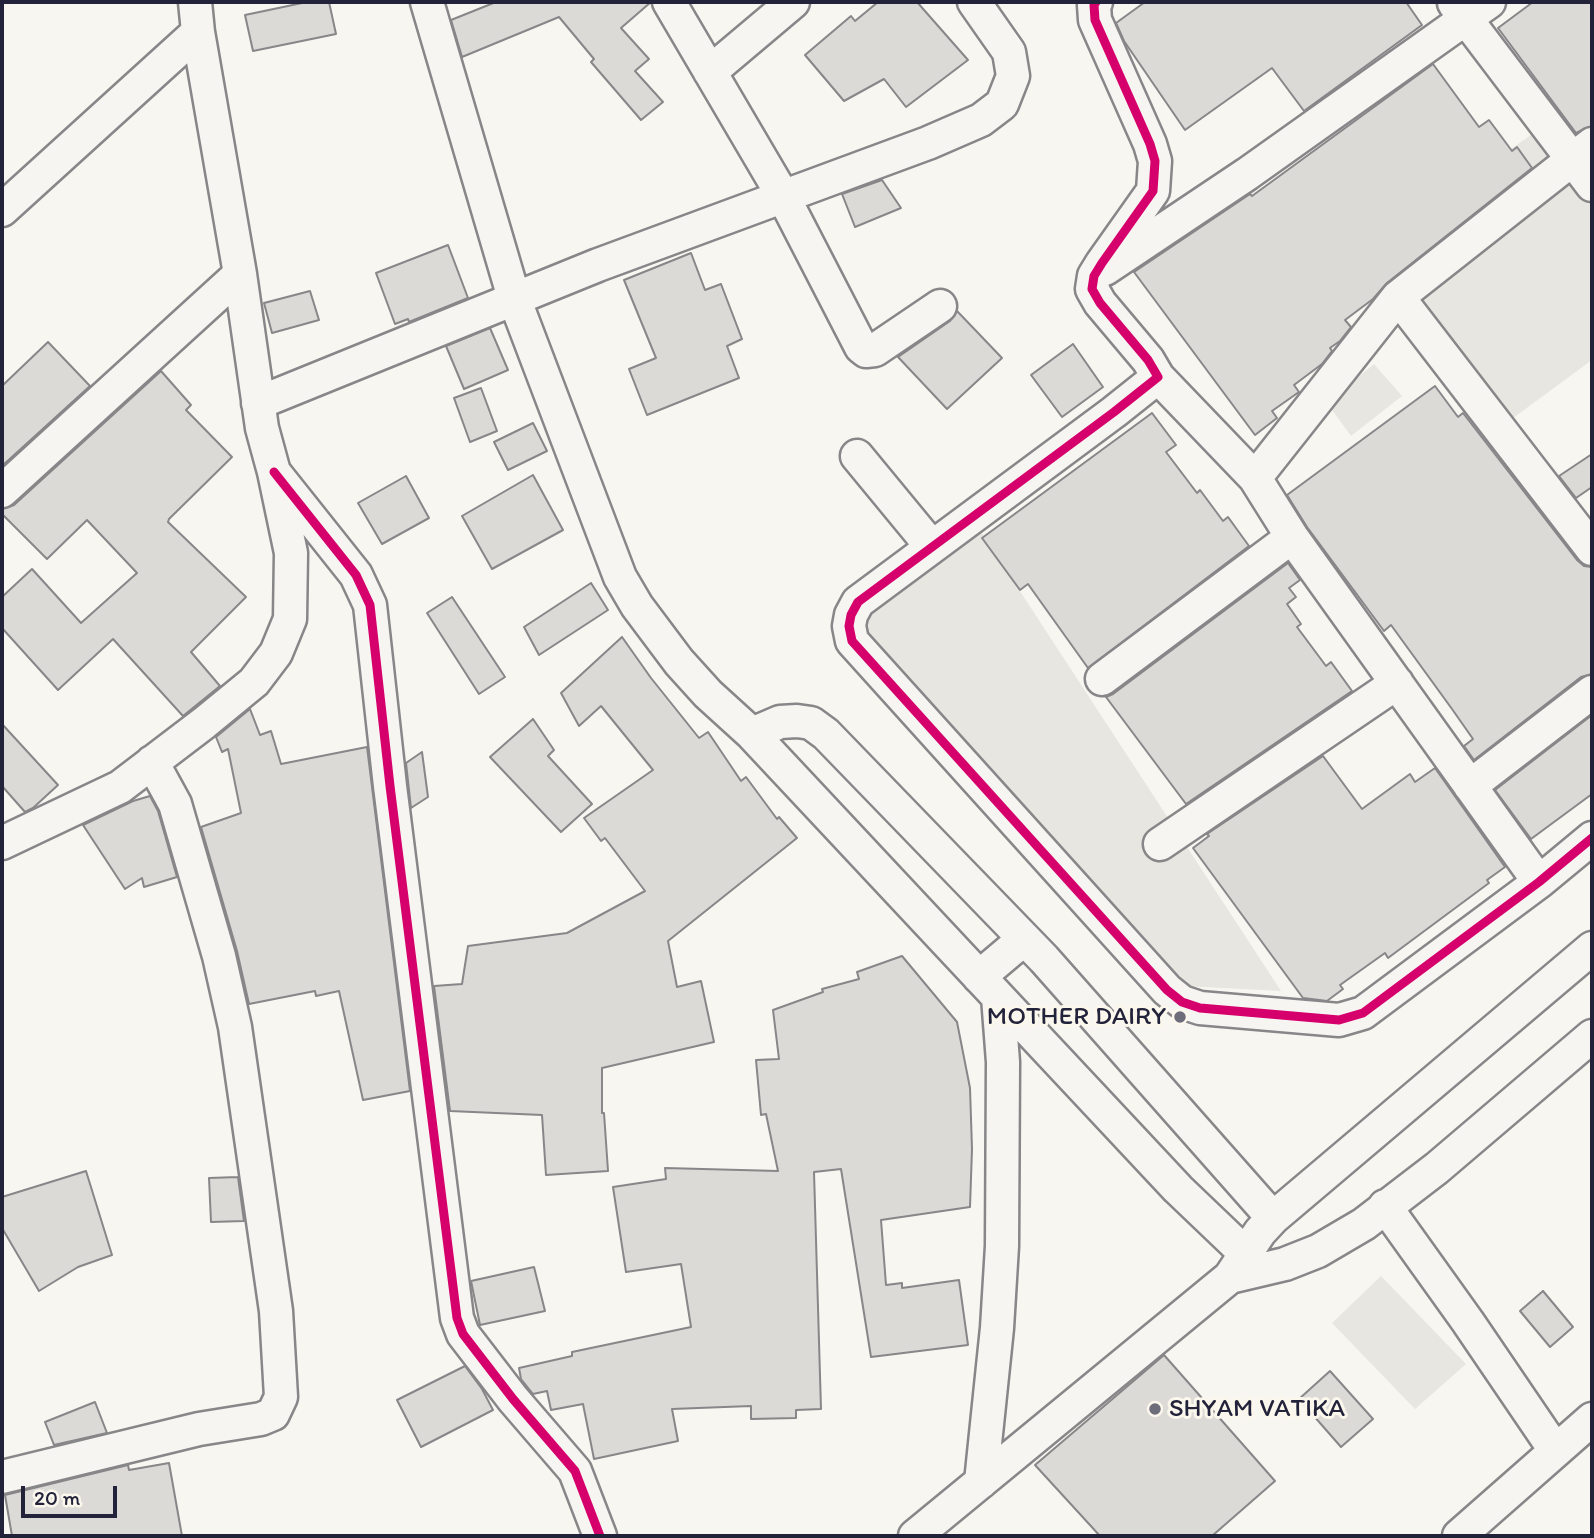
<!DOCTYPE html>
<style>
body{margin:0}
#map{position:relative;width:1594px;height:1538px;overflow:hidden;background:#f8f6f0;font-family:Itim,sans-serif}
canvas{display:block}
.frame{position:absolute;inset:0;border:4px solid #22223b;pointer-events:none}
.scale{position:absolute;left:21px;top:1486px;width:96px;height:32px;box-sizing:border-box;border:4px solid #22223b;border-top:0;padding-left:9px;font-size:21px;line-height:24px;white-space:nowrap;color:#22223b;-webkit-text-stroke:5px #fbf7ec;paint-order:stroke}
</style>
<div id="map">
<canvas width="1594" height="1538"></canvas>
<div class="frame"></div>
<div class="scale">20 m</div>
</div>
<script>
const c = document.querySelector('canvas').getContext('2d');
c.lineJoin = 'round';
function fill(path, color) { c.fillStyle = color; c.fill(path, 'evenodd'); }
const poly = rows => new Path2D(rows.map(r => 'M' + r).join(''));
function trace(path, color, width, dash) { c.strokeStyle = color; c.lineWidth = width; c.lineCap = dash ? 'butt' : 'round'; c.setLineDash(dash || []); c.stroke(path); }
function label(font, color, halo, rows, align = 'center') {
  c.font = font + ' Itim,sans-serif'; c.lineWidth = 6; c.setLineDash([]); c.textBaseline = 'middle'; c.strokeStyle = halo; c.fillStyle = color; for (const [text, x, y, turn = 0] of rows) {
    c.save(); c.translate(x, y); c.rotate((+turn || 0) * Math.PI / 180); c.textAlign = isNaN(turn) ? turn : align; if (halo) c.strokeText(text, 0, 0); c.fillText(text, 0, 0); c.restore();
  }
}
fill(poly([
 [1538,130,1592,203,1592,360,1505,424,1398,297,1543,195,1508,151],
 [1374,364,1402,396,1351,436,1327,403],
 [982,533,1281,991,1185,986,867,641,867,624,875,607],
 [1381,1276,1466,1364,1415,1409,1332,1323]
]), '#e8e6e0');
const building = poly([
 [307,2,329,2,336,34,253,51,245,15,307,2],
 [496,2,651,2,621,28,649,59,635,71,663,102,641,120,591,62,594,59,559,17,462,57,451,20,496,2],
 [878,2,917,2,968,60,906,107,884,79,844,101,805,55,851,16,855,21,878,2],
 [1145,2,1406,2,1422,25,1304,111,1272,68,1185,130,1124,41,1116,23,1145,2],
 [1533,2,1592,2,1592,126,1576,133,1498,28,1533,2],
 [1433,64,1479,127,1489,120,1512,151,1517,147,1532,168,1387,283,1373,299,1345,320,1351,327,1340,341,1330,348,1332,351,1322,364,1294,385,1299,392,1272,411,1277,418,1255,435,1134,272,1250,194,1252,196,1433,64],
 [882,180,901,208,855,227,842,194,882,180],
 [448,245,468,298,409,322,408,319,395,324,376,273,448,245],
 [691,253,705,290,721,284,742,339,727,346,739,378,647,415,629,369,656,358,624,280,691,253],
 [310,291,319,320,272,333,264,303,310,291],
 [957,311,1002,358,947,409,898,357,950,321,957,311],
 [490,328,508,370,464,389,446,346,490,328],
 [48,342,90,386,2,466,2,386,48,342],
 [1073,344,1103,387,1062,417,1031,375,1073,344],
 [161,371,191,405,186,410,232,457,169,519,168,522,246,597,191,652,220,686,183,716,113,639,58,690,2,628,2,597,32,569,81,623,137,573,87,520,47,559,2,514,2,509,14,505,161,371],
 [1435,386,1458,417,1463,413,1577,560,1584,566,1592,567,1592,674,1581,677,1474,760,1464,746,1473,739,1452,709,1391,625,1384,631,1307,527,1287,495,1435,386],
 [481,388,497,431,470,442,454,398,481,388],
 [1152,413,1176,445,1166,452,1197,493,1200,490,1223,521,1228,517,1249,546,1088,668,1028,584,1020,590,982,538,1152,413],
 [533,423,547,451,508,470,494,442,533,423],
 [1592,454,1592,487,1576,498,1559,476,1592,454],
 [533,475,563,530,492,569,462,516,533,475],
 [406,476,429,518,382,544,358,503,406,476],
 [1288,563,1300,580,1289,588,1296,597,1287,604,1301,624,1297,627,1326,666,1331,662,1352,691,1186,804,1106,697,1113,694,1288,563],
 [591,583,608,610,539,655,524,627,591,583],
 [452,597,505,677,479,694,427,613,452,597],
 [622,637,651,678,699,738,708,732,741,781,746,777,777,819,779,817,797,838,668,941,677,987,701,981,714,1042,602,1068,602,1113,604,1113,608,1171,546,1175,542,1115,450,1111,434,986,462,984,468,946,567,933,645,891,605,838,601,841,584,818,653,770,601,706,579,726,561,693,622,637],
 [250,709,260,735,271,731,281,764,367,747,410,1091,363,1100,339,991,316,996,315,991,249,1004,237,951,201,827,241,813,228,749,222,752,216,737,250,709],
 [1592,715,1592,794,1531,839,1495,790,1592,715],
 [533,719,554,750,548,756,592,804,561,832,490,757,533,719],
 [2,724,58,785,33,808,25,812,2,786,2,724],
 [422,752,428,797,411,808,406,763,422,752],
 [1323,756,1362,809,1410,774,1415,782,1435,768,1505,867,1487,880,1489,883,1388,958,1385,953,1340,985,1343,989,1327,1001,1303,998,1193,848,1209,836,1207,834,1323,756],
 [150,796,158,811,177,877,144,887,142,878,125,889,83,825,133,801,150,796],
 [902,956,957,1022,970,1088,972,1149,970,1207,881,1220,886,1285,902,1283,902,1288,959,1280,968,1345,871,1357,841,1169,814,1172,821,1409,796,1410,796,1418,751,1419,751,1406,672,1409,678,1441,594,1459,583,1404,551,1410,547,1391,533,1394,521,1379,519,1368,572,1356,572,1352,691,1327,681,1264,626,1272,613,1187,666,1179,665,1168,778,1171,766,1114,761,1115,756,1060,779,1059,773,1010,823,992,822,989,859,979,857,972,902,956],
 [86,1171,112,1255,78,1267,39,1291,2,1228,2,1197,86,1171],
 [238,1177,244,1221,211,1222,209,1178,238,1177],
 [534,1267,545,1311,480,1325,471,1281,534,1267],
 [1543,1291,1573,1327,1550,1347,1520,1311,1543,1291],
 [1164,1355,1275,1481,1212,1536,1100,1536,1035,1465,1164,1355],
 [465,1366,482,1389,493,1410,421,1447,397,1400,465,1366],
 [1330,1371,1373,1419,1341,1447,1299,1399,1330,1371],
 [95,1402,107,1433,54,1445,45,1422,95,1402],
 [169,1463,182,1536,12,1536,5,1495,128,1465,129,1470,169,1463]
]);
fill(building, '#dbdad7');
trace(building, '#878688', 2);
const minor = poly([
 [427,2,514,298,620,577,637,606,679,662,708,694,752,734,1178,1189,1246,1254],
 [669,2,783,196,861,347,866,351,875,350,940,306],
 [1096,2,1094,5,1095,20,1150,144,1155,161,1153,191,1102,263,1094,276,1092,289,1100,303,1148,360,1158,377,1114,412,858,602,851,615,849,626,852,641,1167,990,1182,1002,1200,1008,1339,1020,1363,1013,1539,882,1592,838],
 [1454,3,1592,185],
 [710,72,793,2],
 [1592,144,1398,297,1592,549],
 [2,210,198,32],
 [1105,269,1247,174,1489,2],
 [1158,377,1255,478,1292,537,1539,882],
 [258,403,598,265,928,143,981,120,1002,104,1013,76,1009,52,974,2],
 [857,456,932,547],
 [274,472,356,575,370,605,390,786,457,1318,463,1334,513,1399,575,1471,600,1536],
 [1255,478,1398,297],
 [2,491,240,274],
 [1102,679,1292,537],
 [752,734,780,722,797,721,811,723,826,734,1044,959,1273,1218],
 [1470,786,1592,692],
 [2,843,120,787,204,723,254,682,276,653,290,619,291,553,274,472,262,428,240,274,198,32,195,2],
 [1160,844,1397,683],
 [979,977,1024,939],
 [1385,1206,1468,1322,1555,1450],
 [1230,1277,1285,1264,1318,1251,1364,1224,1437,1168,1592,1036],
 [2,1477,199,1429,261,1419,273,1414,281,1397,276,1311,235,1027,219,956,175,804,152,762],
 [981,1482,997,1328,1002,1246,1003,1062,998,997],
 [915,1536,1230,1277,1260,1232,1273,1218,1592,948],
 [1459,1536,1592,1419]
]);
trace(minor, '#878688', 37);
trace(minor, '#f6f5f1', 32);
trace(poly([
 [1096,2,1094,5,1095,20,1150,144,1155,161,1153,191,1102,263,1094,276,1092,289,1100,303,1148,360,1158,377,1114,412,858,602,851,615,849,626,852,641,1167,990,1182,1002,1200,1008,1339,1020,1363,1013,1539,882,1592,838],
 [274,472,356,575,370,605,390,786,457,1318,463,1334,513,1399,575,1471,600,1536]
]), '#d6006c', 9);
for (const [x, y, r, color] of [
 [1180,1017,7,"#6d6c7a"],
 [1155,1409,7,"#6d6c7a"]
]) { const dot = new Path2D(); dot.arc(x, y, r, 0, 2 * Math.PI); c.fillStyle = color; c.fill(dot); trace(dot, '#fbf7ec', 2.5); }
label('26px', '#22223b', '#fbf7ec', [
 ["MOTHER DAIRY",1166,1017],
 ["SHYAM VATIKA",1169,1409,"left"]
], 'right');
</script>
